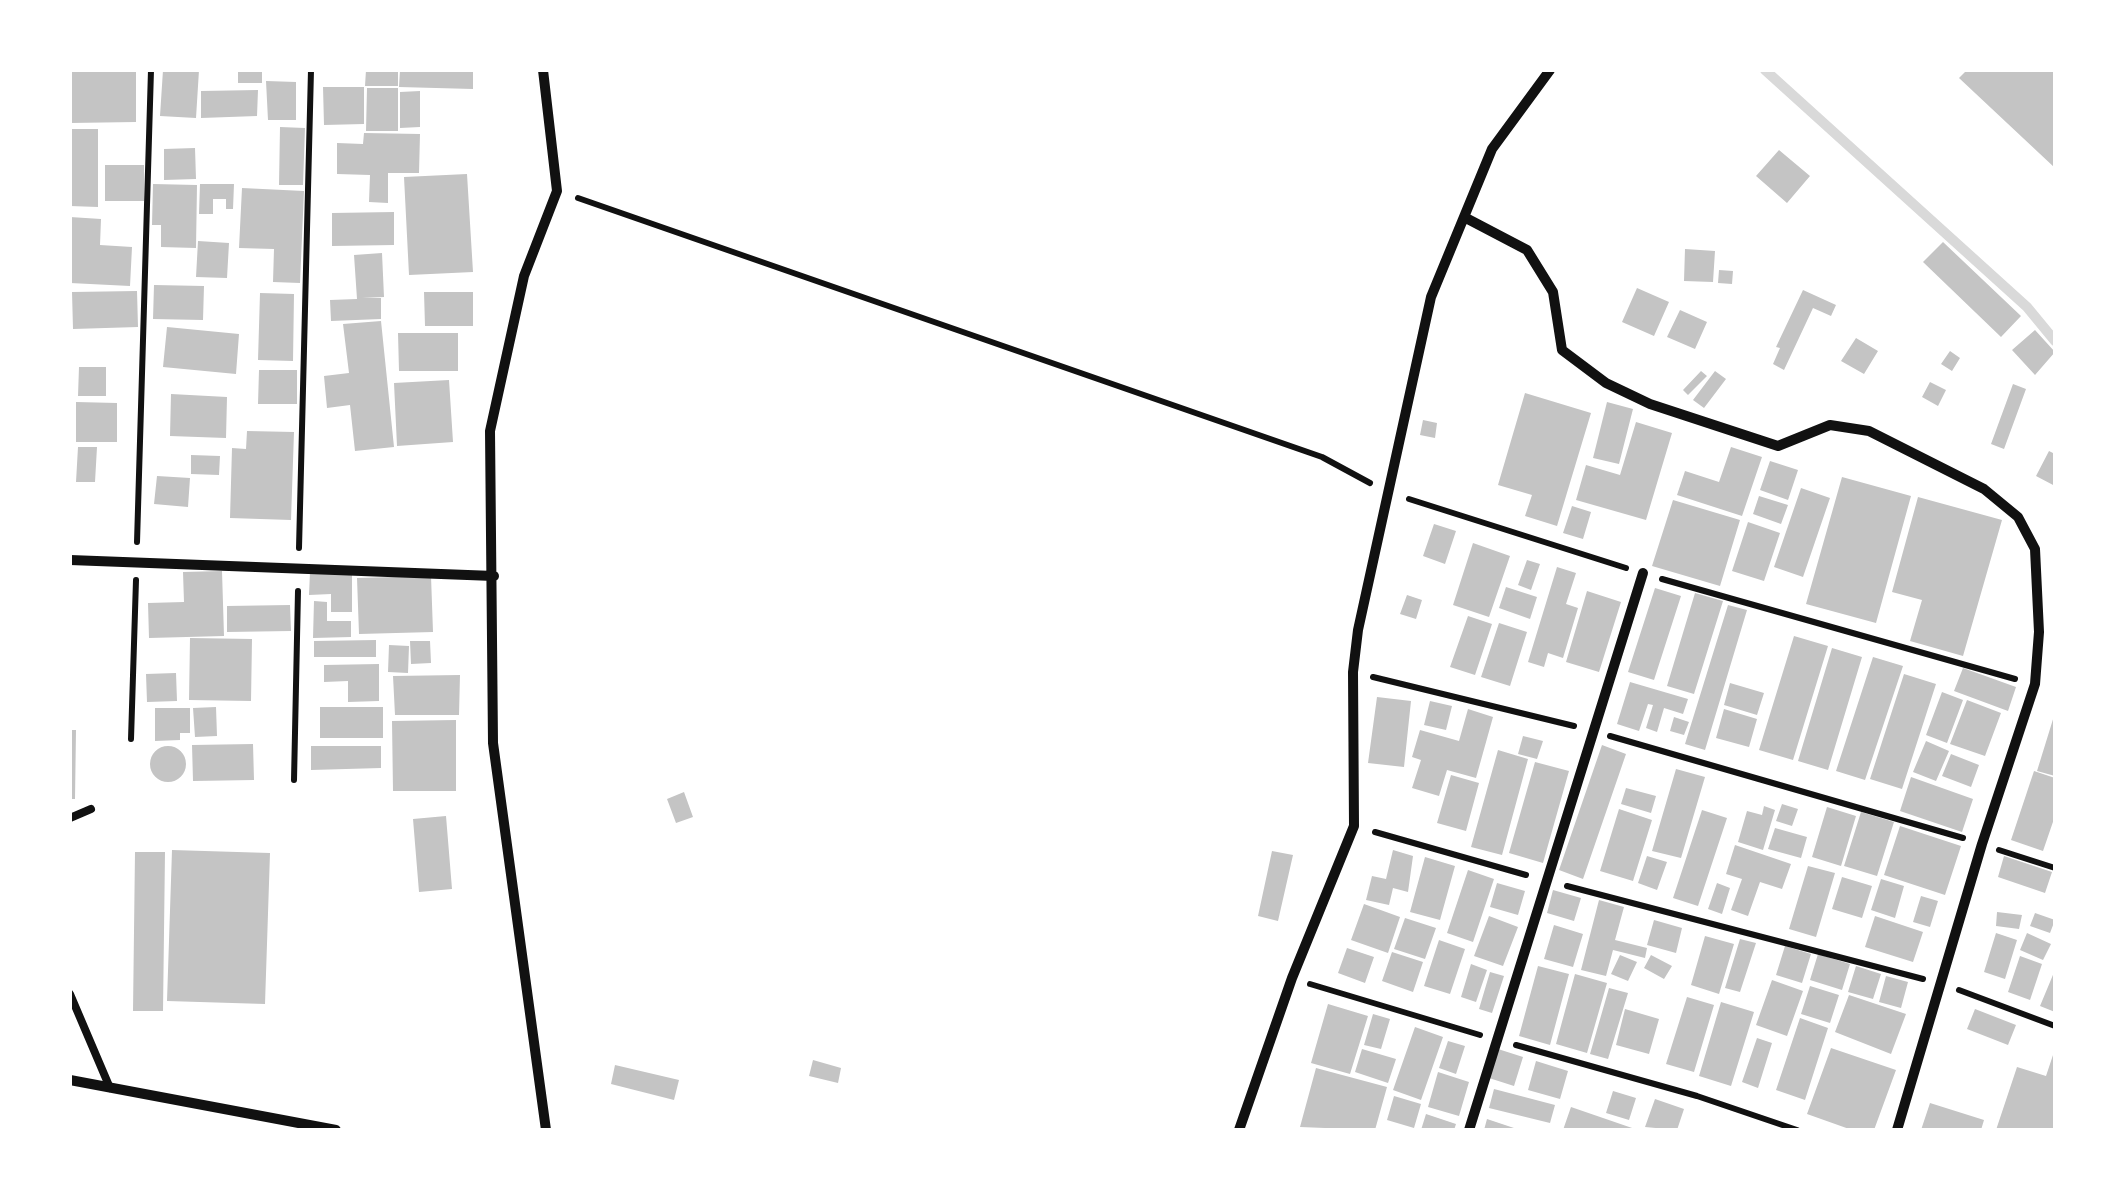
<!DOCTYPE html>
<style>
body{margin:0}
#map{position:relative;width:2125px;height:1200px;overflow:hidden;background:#fff;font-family:Raleway,sans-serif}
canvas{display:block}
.frame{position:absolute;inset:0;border:72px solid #fff;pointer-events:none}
</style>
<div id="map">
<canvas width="2125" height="1200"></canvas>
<div class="frame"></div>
</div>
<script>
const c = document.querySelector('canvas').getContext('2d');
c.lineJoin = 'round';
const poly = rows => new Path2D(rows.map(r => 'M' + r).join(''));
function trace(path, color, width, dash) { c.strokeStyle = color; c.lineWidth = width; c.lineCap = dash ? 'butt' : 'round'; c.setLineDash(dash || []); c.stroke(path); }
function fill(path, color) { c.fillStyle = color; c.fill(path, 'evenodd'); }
trace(poly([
 [1765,70,2027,307,2055,341]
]), '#d9d9d9', 10);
fill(poly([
 [70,70,136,70,136,122,70,123],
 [163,70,199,70,196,118,160,116],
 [238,70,262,70,262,83,238,83],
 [366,70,398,70,398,86,365,86],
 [400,70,473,70,473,89,399,87],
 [1967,70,2055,70,2055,168,1959,78],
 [266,81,296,82,296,120,268,120],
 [323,87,364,87,364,124,324,125],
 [367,88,398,88,398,131,366,131],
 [258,90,257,116,201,118,201,91],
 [420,91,420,127,400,128,400,92],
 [280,127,305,128,303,185,279,185],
 [70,129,98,129,98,207,70,206],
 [364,133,420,134,419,173,388,173,388,203,369,202,370,175,337,174,337,143,363,144],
 [195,148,196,179,164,180,164,149],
 [1779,150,1810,176,1787,203,1756,176],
 [105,165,144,165,144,201,105,201],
 [467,174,473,272,409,275,404,177],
 [153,184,197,185,196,248,161,247,161,225,152,225],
 [200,184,234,184,233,209,226,209,226,199,213,199,213,214,199,214],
 [242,188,304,191,300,283,273,282,274,249,239,248],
 [394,212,394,245,332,246,332,213],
 [70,217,101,219,100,245,132,247,130,286,70,283],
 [198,241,229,243,227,278,196,277],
 [1943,242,2021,316,2001,337,1923,262],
 [1685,249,1715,251,1713,282,1684,281],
 [382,253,384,297,362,298,381,298,381,319,331,321,330,300,357,299,354,255],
 [1719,270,1733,271,1732,284,1718,283],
 [154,285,204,286,203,320,153,319],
 [1637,288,1669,302,1654,336,1622,322],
 [1803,290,1836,305,1831,316,1813,308,1784,370,1773,364,1780,348,1776,347],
 [137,291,138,327,73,329,72,292],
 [424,292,473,292,473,326,425,326],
 [260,293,294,294,293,361,258,360],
 [1680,310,1707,322,1695,349,1667,337],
 [381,321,394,447,355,451,350,405,327,408,324,376,349,373,343,324],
 [167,327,239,334,236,374,163,367],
 [2035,330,2055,352,2035,375,2012,350],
 [398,333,458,333,458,371,399,371],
 [1856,338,1878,351,1864,374,1841,361],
 [1950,351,1960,358,1952,371,1941,364],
 [79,367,106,367,106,396,78,396],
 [259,370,297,370,297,404,258,404],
 [1701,371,1707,376,1688,395,1683,390],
 [1715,371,1726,379,1704,408,1693,400],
 [449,380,453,442,397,446,394,383],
 [1930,382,1946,390,1938,406,1922,397],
 [2013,384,2026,389,2004,449,1991,444],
 [1525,393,1591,413,1557,526,1525,516,1532,495,1498,485],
 [171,394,227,397,226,438,170,436],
 [76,402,117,403,117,442,76,442],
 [1607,402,1633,409,1619,464,1593,458],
 [1423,420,1437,423,1435,438,1420,435],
 [1636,422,1672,433,1646,520,1576,500,1586,465,1620,475],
 [247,431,294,432,291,520,230,518,232,448,246,449],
 [78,447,97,447,95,482,76,482],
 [1731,447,1762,457,1742,516,1677,495,1685,471,1719,482],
 [2049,451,2055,454,2055,486,2036,476],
 [191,455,220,456,219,475,191,474],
 [1770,461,1798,470,1788,500,1760,490],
 [157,476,190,478,188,507,154,504],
 [1842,477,1911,496,1876,623,1806,604],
 [1801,488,1830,498,1803,577,1774,567],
 [1759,496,1788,505,1781,524,1753,514],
 [1918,497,2002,520,1963,656,1910,641,1922,600,1892,592],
 [1673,500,1740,520,1720,586,1652,566],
 [1572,506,1591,512,1583,539,1563,533],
 [1748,522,1780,533,1764,581,1732,571],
 [1434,524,1456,531,1445,564,1423,556],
 [1473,543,1510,556,1489,617,1453,605],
 [1527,560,1540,564,1531,590,1518,585],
 [1557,567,1576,573,1566,604,1578,608,1563,658,1548,653,1544,667,1528,662],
 [222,571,224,636,149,638,148,603,184,602,183,572],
 [310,572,352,573,352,612,331,612,331,594,309,595],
 [431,576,433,632,359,634,357,578],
 [1506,587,1537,597,1530,619,1499,608],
 [1655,588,1681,596,1654,680,1628,672],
 [1587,591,1621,602,1599,672,1566,662],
 [1695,593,1723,601,1694,694,1667,686],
 [1407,595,1422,600,1416,619,1400,614],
 [314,601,327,602,327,621,351,621,351,637,313,638],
 [290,605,291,631,227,632,227,606],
 [1728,605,1747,610,1705,750,1685,744],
 [1468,616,1492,624,1475,675,1450,667],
 [1499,623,1527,632,1510,686,1481,677],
 [1794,636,1828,646,1793,760,1759,750],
 [190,638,252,639,251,701,189,700],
 [376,640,376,657,314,657,314,641],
 [410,641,430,641,431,663,411,664],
 [389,645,409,646,408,673,388,672],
 [1832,648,1862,657,1828,770,1798,761],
 [1873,657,1903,666,1865,780,1836,771],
 [379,664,379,701,348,702,348,681,324,682,324,665],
 [1963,668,2016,687,2008,711,1954,691],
 [176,673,177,701,147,702,146,674],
 [1904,674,1936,684,1902,789,1870,779],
 [460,675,459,715,395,715,393,676],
 [1630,682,1688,699,1683,714,1664,708,1657,732,1646,728,1653,705,1648,704,1639,731,1617,724],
 [1730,683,1764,693,1757,715,1724,705],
 [1942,692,1963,700,1947,743,1926,735],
 [1377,697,1411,701,1404,767,1368,763],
 [1967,700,2001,713,1985,756,1950,744],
 [1430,701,1452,706,1446,730,1424,725],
 [216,707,217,736,195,737,193,708],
 [320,707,383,707,383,738,320,738],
 [155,708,190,708,190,733,180,733,180,740,155,741],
 [1468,709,1493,717,1476,778,1447,770,1439,796,1412,788,1421,760,1412,757,1420,730,1459,741],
 [1724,709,1757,719,1749,747,1716,738],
 [2054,716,2055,716,2055,776,2037,771],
 [1674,717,1689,722,1684,735,1670,731],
 [456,720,456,791,393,791,392,721],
 [70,730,76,730,75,799,70,799],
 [1523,736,1543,741,1537,759,1518,754],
 [1926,741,1949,751,1936,781,1913,772],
 [253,744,254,780,193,781,192,745],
 [1602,745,1626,754,1583,879,1559,870],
 [311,746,381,746,381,768,311,770],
 '150 764a18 18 0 1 1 36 0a18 18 0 1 1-36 0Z',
 [1498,750,1528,759,1502,855,1471,847],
 [1951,754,1979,765,1971,787,1942,776],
 [1535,762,1569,771,1543,863,1509,853],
 [1676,769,1705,777,1681,858,1652,851],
 [2034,771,2055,778,2055,816,2043,851,2011,840],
 [1451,775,1479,783,1466,831,1437,823],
 [1911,777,1973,799,1962,832,1900,811],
 [1626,788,1656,796,1651,813,1621,804],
 [684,792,693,817,676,823,667,799],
 [1782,804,1798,809,1792,826,1776,821],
 [1764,806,1775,810,1763,850,1738,842,1747,811,1762,815],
 [1827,807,1856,816,1841,866,1812,857],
 [1619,809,1652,820,1633,881,1600,871],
 [1702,810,1727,818,1698,906,1673,898],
 [1861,812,1894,822,1877,876,1844,866],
 [446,816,452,889,419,892,413,819],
 [1900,826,1961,846,1945,895,1884,875],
 [1775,828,1807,837,1801,858,1768,849],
 [1735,845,1791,864,1782,889,1760,882,1748,916,1731,910,1742,879,1726,874],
 [172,850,270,853,265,1004,167,1001],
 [1393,850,1413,856,1408,892,1393,888,1389,905,1366,900,1372,876,1386,879],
 [1272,851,1293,855,1278,921,1258,916],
 [135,852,165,852,163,1011,133,1011],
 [1647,856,1667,862,1657,890,1638,883],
 [2004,856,2052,872,2045,893,1998,877],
 [1425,857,1455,866,1440,920,1410,912],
 [1808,866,1835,873,1816,937,1789,929],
 [1468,870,1494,879,1473,942,1447,933],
 [1842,877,1872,886,1862,918,1832,909],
 [1881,879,1904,886,1895,918,1871,910],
 [1497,883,1525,891,1518,915,1490,907],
 [1717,883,1730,888,1722,914,1708,909],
 [1553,890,1581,898,1574,921,1547,913],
 [1921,896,1938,901,1930,927,1913,922],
 [1599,900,1624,907,1615,940,1647,948,1645,958,1613,950,1606,976,1581,970],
 [1364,904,1400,917,1388,953,1351,940],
 [1997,912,2022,915,2019,929,1996,926],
 [2035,913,2055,920,2050,933,2030,926],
 [1489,916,1518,927,1503,966,1474,956],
 [1875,916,1923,932,1913,962,1865,947],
 [1405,918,1436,928,1425,959,1394,949],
 [1654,920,1682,928,1676,953,1647,945],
 [1554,925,1583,934,1573,967,1544,959],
 [1996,933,2017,940,2005,979,1984,972],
 [2027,933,2051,944,2043,960,2020,950],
 [1705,936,1734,944,1719,994,1691,985],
 [1740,939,1756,943,1740,992,1725,988],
 [1439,940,1465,949,1450,994,1424,986],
 [1785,946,1811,954,1802,983,1776,975],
 [1347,948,1374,957,1365,983,1338,973],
 [1392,952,1423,962,1413,992,1382,981],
 [1818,954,1850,964,1842,990,1810,980],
 [1620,955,1637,962,1628,981,1611,974],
 [1651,955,1672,966,1664,979,1644,968],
 [2020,956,2042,964,2030,1000,2008,992],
 [1471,964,1487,970,1476,1002,1461,997],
 [1538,966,1569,974,1550,1045,1519,1036],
 [1856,966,1881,974,1873,999,1848,992],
 [2055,970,2055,1012,2040,1006],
 [1490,972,1504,976,1492,1013,1479,1009],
 [1575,974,1607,983,1587,1053,1556,1044],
 [1886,976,1908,982,1901,1008,1879,1002],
 [1772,980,1803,991,1787,1036,1756,1025],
 [1810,986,1839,995,1830,1023,1801,1014],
 [1609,988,1628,993,1608,1059,1590,1054],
 [1849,995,1906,1014,1891,1054,1835,1032],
 [1687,997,1714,1005,1694,1072,1666,1064],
 [1721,1002,1754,1012,1731,1086,1699,1076],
 [1328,1004,1368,1016,1350,1074,1311,1063],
 [1625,1009,1659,1019,1649,1054,1616,1045],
 [1975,1009,2016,1025,2008,1045,1967,1029],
 [1373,1014,1390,1019,1381,1049,1364,1045],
 [1800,1018,1828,1028,1805,1100,1776,1090],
 [1415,1027,1443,1037,1421,1100,1393,1090],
 [1757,1038,1772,1043,1758,1088,1742,1082],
 [1448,1041,1465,1046,1456,1074,1439,1068],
 [1831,1048,1896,1070,1874,1130,1852,1130,1807,1114],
 [1362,1049,1396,1059,1388,1083,1355,1072],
 [1498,1049,1523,1057,1514,1086,1489,1078],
 [2054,1052,2055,1130,1996,1130,2017,1067,2046,1076],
 [813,1060,841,1068,838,1083,809,1076],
 [1536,1061,1568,1071,1560,1099,1528,1090],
 [615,1065,679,1080,674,1100,611,1084],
 [1316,1068,1387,1087,1375,1130,1300,1127],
 [1438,1072,1469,1082,1459,1116,1428,1107],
 [1494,1089,1555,1105,1550,1123,1489,1108],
 [1613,1091,1636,1098,1629,1120,1606,1113],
 [1394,1096,1421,1104,1414,1128,1387,1120],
 [1655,1099,1684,1109,1677,1130,1645,1127],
 [1930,1103,1984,1120,1981,1130,1921,1130],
 [1571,1107,1635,1129,1635,1130,1563,1130],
 [1426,1114,1456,1124,1454,1130,1421,1130],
 [1487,1119,1517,1129,1517,1130,1484,1130]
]), '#c4c4c4');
trace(poly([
 [578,198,1322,457,1370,483],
 [1409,499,1626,568],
 [137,542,151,70],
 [299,548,311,70],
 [1662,579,2015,679],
 [1373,677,1574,726],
 [1610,736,1963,838],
 [131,739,136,580],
 [294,780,298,591],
 [1375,832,1526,875],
 [1999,850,2055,868],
 [1567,886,1923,979],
 [1310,984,1480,1035],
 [1959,990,2055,1026],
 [1516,1045,1697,1096,1797,1130]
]), '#111', 6);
trace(poly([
 [70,818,91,809],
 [70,994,110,1088]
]), '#111', 8);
trace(poly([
 [543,70,557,191,524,276,490,431,493,743,546,1130],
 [1464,217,1527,250,1553,292,1562,350,1606,383,1650,404,1778,446,1830,425,1869,431,1984,489,2018,517,2035,549,2039,632,2035,684,1982,844,1897,1130],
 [70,560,494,576],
 [70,1080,336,1130],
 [1239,1130,1292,978,1354,826,1353,672,1358,630,1431,297,1492,149,1550,70],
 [1469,1130,1643,573]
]), '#111', 10);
</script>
